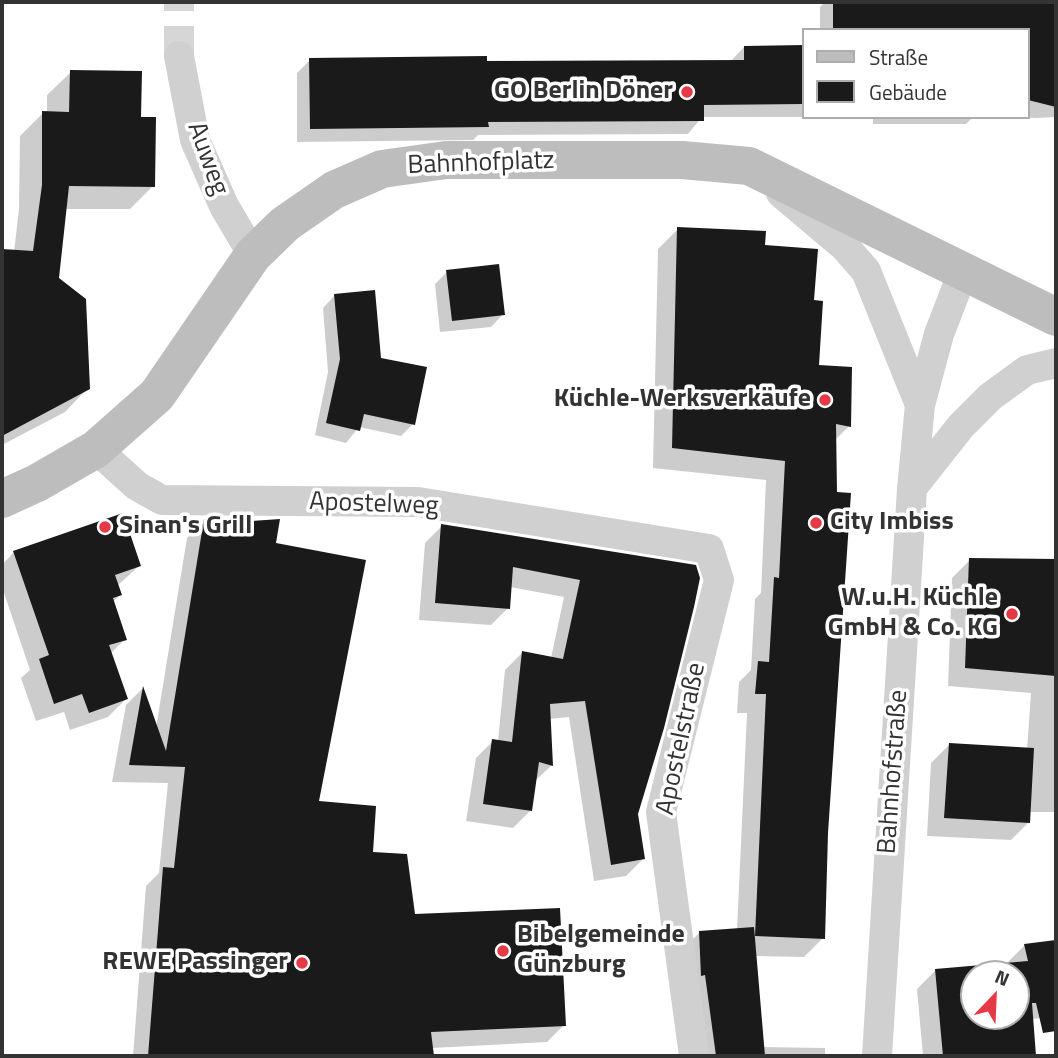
<!DOCTYPE html>
<meta charset="utf-8">
<style>
body{margin:0}
#map{position:relative;width:1058px;height:1058px;overflow:hidden;background:#fff;font-family:"Titillium Web",sans-serif}
canvas{display:block}
.frame{position:absolute;inset:0;border:4px solid #333;pointer-events:none}
.legend{position:absolute;left:802px;top:28px;width:228px;height:91px;box-sizing:border-box;background:#fff;border:2px solid #adadad;margin:0;padding:9px 12px;list-style:none;font-size:21px;color:#333}
.legend li{display:flex;align-items:center;gap:14px;height:35px}
.legend b{width:35px;border:2px solid #adadad}
.north{position:absolute;left:960px;top:960px;width:70px;height:70px;box-sizing:border-box;background:#fff;border:2px solid #adadad;border-radius:50%;rotate:23deg;font-size:19px;font-weight:700;line-height:28px;text-align:center;color:#333}
.north::after{content:'';display:block;margin:auto;width:24px;height:32px;background:#e63946;clip-path:polygon(50% 0,100% 100%,50% 72%,0 100%)}
</style>
<div id="map">
<canvas width="1058" height="1058"></canvas>
<div class="frame"></div>
<ul class="legend">
<li><b style="height:9px;background:#bdbdbd"></b>Straße</li>
<li><b style="height:19px;background:#1a1a1a"></b>Gebäude</li>
</ul>
<div class="north">N</div>
</div>
<script>
const c = document.querySelector('canvas').getContext('2d');
c.lineJoin = 'round';
function fill(path, color) { c.fillStyle = color; c.fill(path, 'evenodd'); }
const poly = rows => new Path2D(rows.map(r => 'M' + r).join(''));
function trace(path, color, width, dash) { c.strokeStyle = color; c.lineWidth = width; c.lineCap = dash ? 'butt' : 'round'; c.setLineDash(dash || []); c.stroke(path); }
function label(font, color, halo, rows, align = 'center') {
  c.font = font + ' "Titillium Web",sans-serif'; c.lineWidth = 7; c.setLineDash([]); c.textBaseline = 'middle'; c.strokeStyle = halo; c.fillStyle = color; for (const [text, x, y, turn = 0] of rows) {
    c.save(); c.translate(x, y); c.rotate((+turn || 0) * Math.PI / 180); c.textAlign = isNaN(turn) ? turn : align; if (halo) c.strokeText(text, 0, 0); c.fillText(text, 0, 0); c.restore();
  }
}
fill(poly([
 [825,2,1056,2,1056,117,1036,118,1018,117,1028,117,1028,30,820,30,820,7],
 [744,47,804,47,804,117,702,117,688,134,478,135,473,140,297,142,297,73,310,60,730,62],
 [71,72,139,119,153,186,130,209,64,209,57,278,88,388,65,412,2,445,2,251,14,252,19,209,20,136,43,113,47,113,47,95],
 [873,117,973,117,966,124,873,124],
 [678,229,763,246,812,302,817,366,849,426,835,440,823,938,804,957,754,956,762,1047,825,1048,825,1056,696,1056,682,950,700,932,737,930,747,713,737,713,739,682,751,670,755,599,761,593,766,480,653,468,658,249],
 [447,272,503,314,491,327,440,332,435,284],
 [335,295,380,359,413,424,401,436,359,427,346,443,315,435,328,372,323,308],
 [205,521,274,544,317,803,371,853,414,916,564,1025,547,1042,432,1048,433,1056,133,1056,146,886,159,873,168,783,112,782,126,705,142,689,156,728,187,538],
 [442,526,694,566,636,814,643,859,626,876,594,881,569,717,549,719,552,765,534,782,530,811,513,828,466,821,476,758,493,741,498,741,505,670,522,653,551,658,564,597,510,587,508,608,491,625,419,620,425,543],
 [14,552,139,566,117,586,120,595,112,603,125,639,110,654,126,699,108,717,70,730,64,712,36,721,21,678,30,670,2,587,2,565],
 [970,560,1056,561,1056,812,1029,812,1029,822,1011,840,927,836,931,763,949,745,1027,750,1031,693,948,686,952,578],
 [1056,942,1056,1017,1031,1019,1034,1056,923,1056,917,989,936,970,1006,964,1025,945],
 [974,974,1016,974,1016,1016,974,1016]
]), '#0003');
fill(poly([
 [833,2,1056,2,1056,107,1028,100,1028,30,833,30],
 [804,45,804,104,704,105,704,121,488,122,489,127,310,129,309,58,487,56,487,61,744,60,744,46],
 [70,70,142,71,141,117,156,117,155,187,69,186,59,278,86,299,90,389,2,436,2,249,33,251,42,185,42,111,69,112],
 [677,227,766,231,765,245,818,249,814,300,823,301,819,365,852,367,851,427,836,424,837,492,851,493,828,833,825,939,755,936,766,694,755,694,758,661,769,662,774,577,779,578,785,461,672,448],
 [499,264,505,315,452,321,446,270],
 [375,290,381,358,427,367,415,425,364,414,360,431,326,423,340,359,334,294],
 [123,513,141,566,115,575,122,595,113,598,127,640,109,645,128,699,89,713,82,694,54,704,39,659,49,655,13,551],
 [204,519,237,522,280,519,276,543,366,560,319,801,376,806,373,852,407,854,415,914,560,908,566,1026,431,1032,434,1056,148,1056,163,867,174,868,185,767,129,765,143,686,166,751],
 [441,524,696,565,700,578,694,607,664,728,638,814,645,859,611,865,585,701,550,704,553,766,539,762,532,811,483,804,492,739,512,742,522,651,563,659,580,580,513,567,510,609,435,603],
 [969,558,1056,559,1056,676,965,668],
 [949,743,1034,748,1030,823,944,818],
 [754,927,765,1056,716,1056,705,975,701,976,699,931],
 [1056,940,1056,1031,1043,1033,1036,1003,1032,1003,1036,1056,943,1056,935,969,1028,961,1024,944],
 [974,974,1016,974,1016,1016,974,1016]
]), '#1a1a1a');
trace(poly([
 [179,56,179,2]
]), '#d6d6d6', 30, [30, 15]);
trace(poly([
 [179,56,195,140,224,206,253,255],
 [781,193,845,247,866,271,920,405],
 [96,449,137,486,162,500,418,502,709,549,719,580,661,812,694,1056],
 [912,488,961,426,990,397,1027,370,1056,363],
 [877,1056,912,489,920,405,939,334,963,272]
]), '#d0d0d0', 30);
trace(poly([
 [2,499,37,483,96,449,157,395,253,255,285,224,334,190,382,169,446,160,682,160,749,166,1056,317]
]), '#bdbdbd', 38);
for (const [x, y, r, color] of [
 [687,92,7,"#e63946"],
 [825,400,7,"#e63946"],
 [816,523,7,"#e63946"],
 [105,527,7,"#e63946"],
 [1012,614,7,"#e63946"],
 [503,951,7,"#e63946"],
 [302,963,7,"#e63946"]
]) { const dot = new Path2D(); dot.arc(x, y, r, 0, 2 * Math.PI); c.fillStyle = color; c.fill(dot); trace(dot, '#fff', 2.5); }
label('bold 26px', '#333', '#fff', [
 ["GO Berlin Döner",673,92],
 ["Küchle-Werksverkäufe",811,400],
 ["City Imbiss",830,523,"left"],
 ["Sinan's Grill",119,527,"left"],
 ["W.u.H. Küchle",998,599],
 ["GmbH & Co. KG",998,629],
 ["Bibelgemeinde",517,936,"left"],
 ["Günzburg",517,966,"left"],
 ["REWE Passinger",288,963]
], 'right');
label('26px', '#333', '#fff', [
 ["Auweg",207,159,70],
 ["Bahnhofplatz",481,164,-2],
 ["Apostelweg",374,505,2],
 ["Apostelstraße",682,739,-78],
 ["Bahnhofstraße",894,772,-86]
]);
</script>
